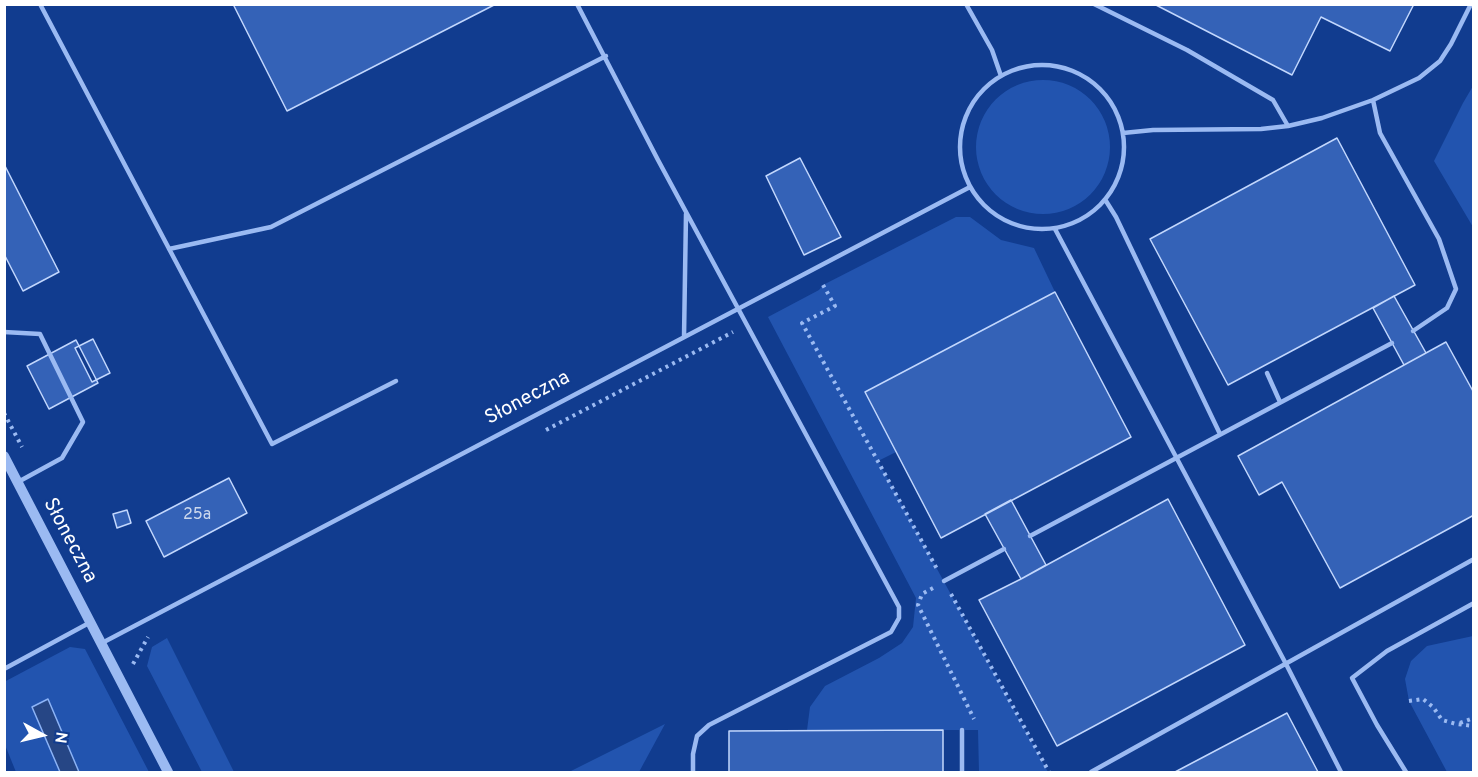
<!DOCTYPE html>
<meta charset="utf-8">
<style>
body{margin:0}
#map{position:relative;width:1478px;height:777px;overflow:hidden;background:#113c8f;font-family:Overpass,sans-serif}
canvas{display:block}
.frame{position:absolute;inset:0;border:6px solid #fff;pointer-events:none}
.north{position:absolute;left:12px;top:705px;width:60px;height:60px;-webkit-text-stroke:4px #113c8f;paint-order:stroke;rotate:98deg;font-size:16px;font-weight:700;line-height:24px;text-align:center;color:#fff}
.north::after{content:'';display:block;margin:auto;width:21px;height:27px;background:#fff;clip-path:polygon(50% 0,100% 100%,50% 72%,0 100%)}
</style>
<div id="map">
<canvas width="1478" height="777"></canvas>
<div class="frame"></div>
<div class="north">N</div>
</div>
<script>
const c = document.querySelector('canvas').getContext('2d');
c.lineJoin = 'round';
function fill(path, color) { c.fillStyle = color; c.fill(path, 'evenodd'); }
const poly = rows => new Path2D(rows.map(r => 'M' + r).join(''));
function trace(path, color, width, dash) { c.strokeStyle = color; c.lineWidth = width; c.lineCap = dash ? 'butt' : 'round'; c.setLineDash(dash || []); c.stroke(path); }
function label(font, color, halo, rows, align = 'center') {
  c.font = font + ' Overpass,sans-serif'; c.lineWidth = 4.5; c.setLineDash([]); c.textBaseline = 'middle'; c.strokeStyle = halo; c.fillStyle = color; for (const [text, x, y, turn = 0] of rows) {
    c.save(); c.translate(x, y); c.rotate((+turn || 0) * Math.PI / 180); c.textAlign = isNaN(turn) ? turn : align; if (halo) c.strokeText(text, 0, 0); c.fillText(text, 0, 0); c.restore();
  }
}
fill(poly([
 '976 147a67 67 0 1 1 134 0a67 67 0 1 1-134 0Z',
 [1473,86,1473,227,1434,161,1463,103],
 [956,217,970,217,1001,240,1034,248,1055,292,865,392,896,452,878,461,1048,772,979,772,978,730,807,730,810,707,825,686,879,658,902,643,913,627,916,598,768,317,819,290,823,285],
 [1473,636,1473,772,1447,772,1409,701,1405,679,1411,661,1427,646],
 [167,638,234,772,202,772,147,666,152,647],
 [70,647,85,649,149,772,16,772,5,745,4,682],
 [665,724,639,772,569,772]
]), '#2254af');
const water = poly([
 [48,699,79,772,60,772,32,707,48,699]
]);
fill(water, '#264685');
trace(water, '#8cb3f6', 1.5);
const building = poly([
 [233,4,496,4,287,111,233,4],
 [1154,4,1414,4,1390,51,1321,17,1292,75,1154,4],
 [1337,138,1415,285,1228,385,1150,239,1337,138],
 [800,158,841,237,804,255,766,176,800,158],
 [4,164,59,272,23,291,4,254,4,164],
 [1055,292,1131,437,941,538,865,392,1055,292],
 [1394,296,1426,353,1404,365,1373,308,1394,296],
 [93,339,110,373,92,382,75,348,93,339],
 [76,340,98,383,49,409,27,366,76,340],
 [1446,342,1474,393,1474,515,1340,588,1282,482,1259,495,1238,456,1446,342],
 [229,478,247,513,164,557,146,521,229,478],
 [1168,499,1245,645,1057,746,979,600,1021,579,1168,499],
 [1011,500,1046,565,1021,579,985,514,1011,500],
 [127,510,131,523,117,528,113,514,127,510],
 [1287,713,1318,772,1175,772,1287,713],
 [943,730,943,772,729,772,729,731,943,730]
]);
fill(building, '#3462b7');
trace(building, '#c2d7fd', 1.5);
trace(poly([
 [823,285,835,306,802,323,937,569],
 [4,413,22,447],
 [546,430,733,332],
 [933,588,922,594,918,605,974,719],
 [951,594,1049,772],
 [133,664,148,637],
 [1409,701,1423,699,1433,707,1442,720,1456,724,1474,726],
 [1460,723,1474,718]
]), '#9bbaf2', 4, [3, 4.5]);
trace(poly([
 [40,4,272,444,396,381],
 [577,4,658,160,899,607,899,618,891,632,709,725,697,736,693,754,693,772],
 [966,4,992,50,1001,76],
 [1094,4,1187,50,1273,100,1288,126],
 '960 147a82 82 0 1 1 164 0a82 82 0 1 1-164 0Z',
 [1373,100,1380,133,1439,239,1456,289,1447,308,1413,331],
 [1123,133,1153,130,1261,129,1288,126,1322,118,1373,100,1419,78,1440,61,1451,44,1471,4],
 [1106,201,1116,217,1220,434],
 [1055,229,1286,664,1341,772],
 [169,249,271,227,606,56],
 [4,332,40,334,83,422,62,458,18,482],
 [684,337,686,214],
 [1267,373,1280,402],
 [1030,536,1392,343],
 [944,581,1004,549],
 [102,643,970,187],
 [4,669,89,623],
 [962,730,962,772],
 [1091,772,1474,559],
 [1406,772,1377,725,1352,678,1387,651,1474,603]
]), '#9bbaf2', 4.5);
trace(poly([
 [4,456,168,772]
]), '#9bbaf2', 10);
label('16px', '#ccd8ed', null, [
 ["25a",197,516]
]);
label('20px', '#fff', '#113c8f', [
 ["Słoneczna",528,399,-28],
 ["Słoneczna",69,541,62]
]);
</script>
